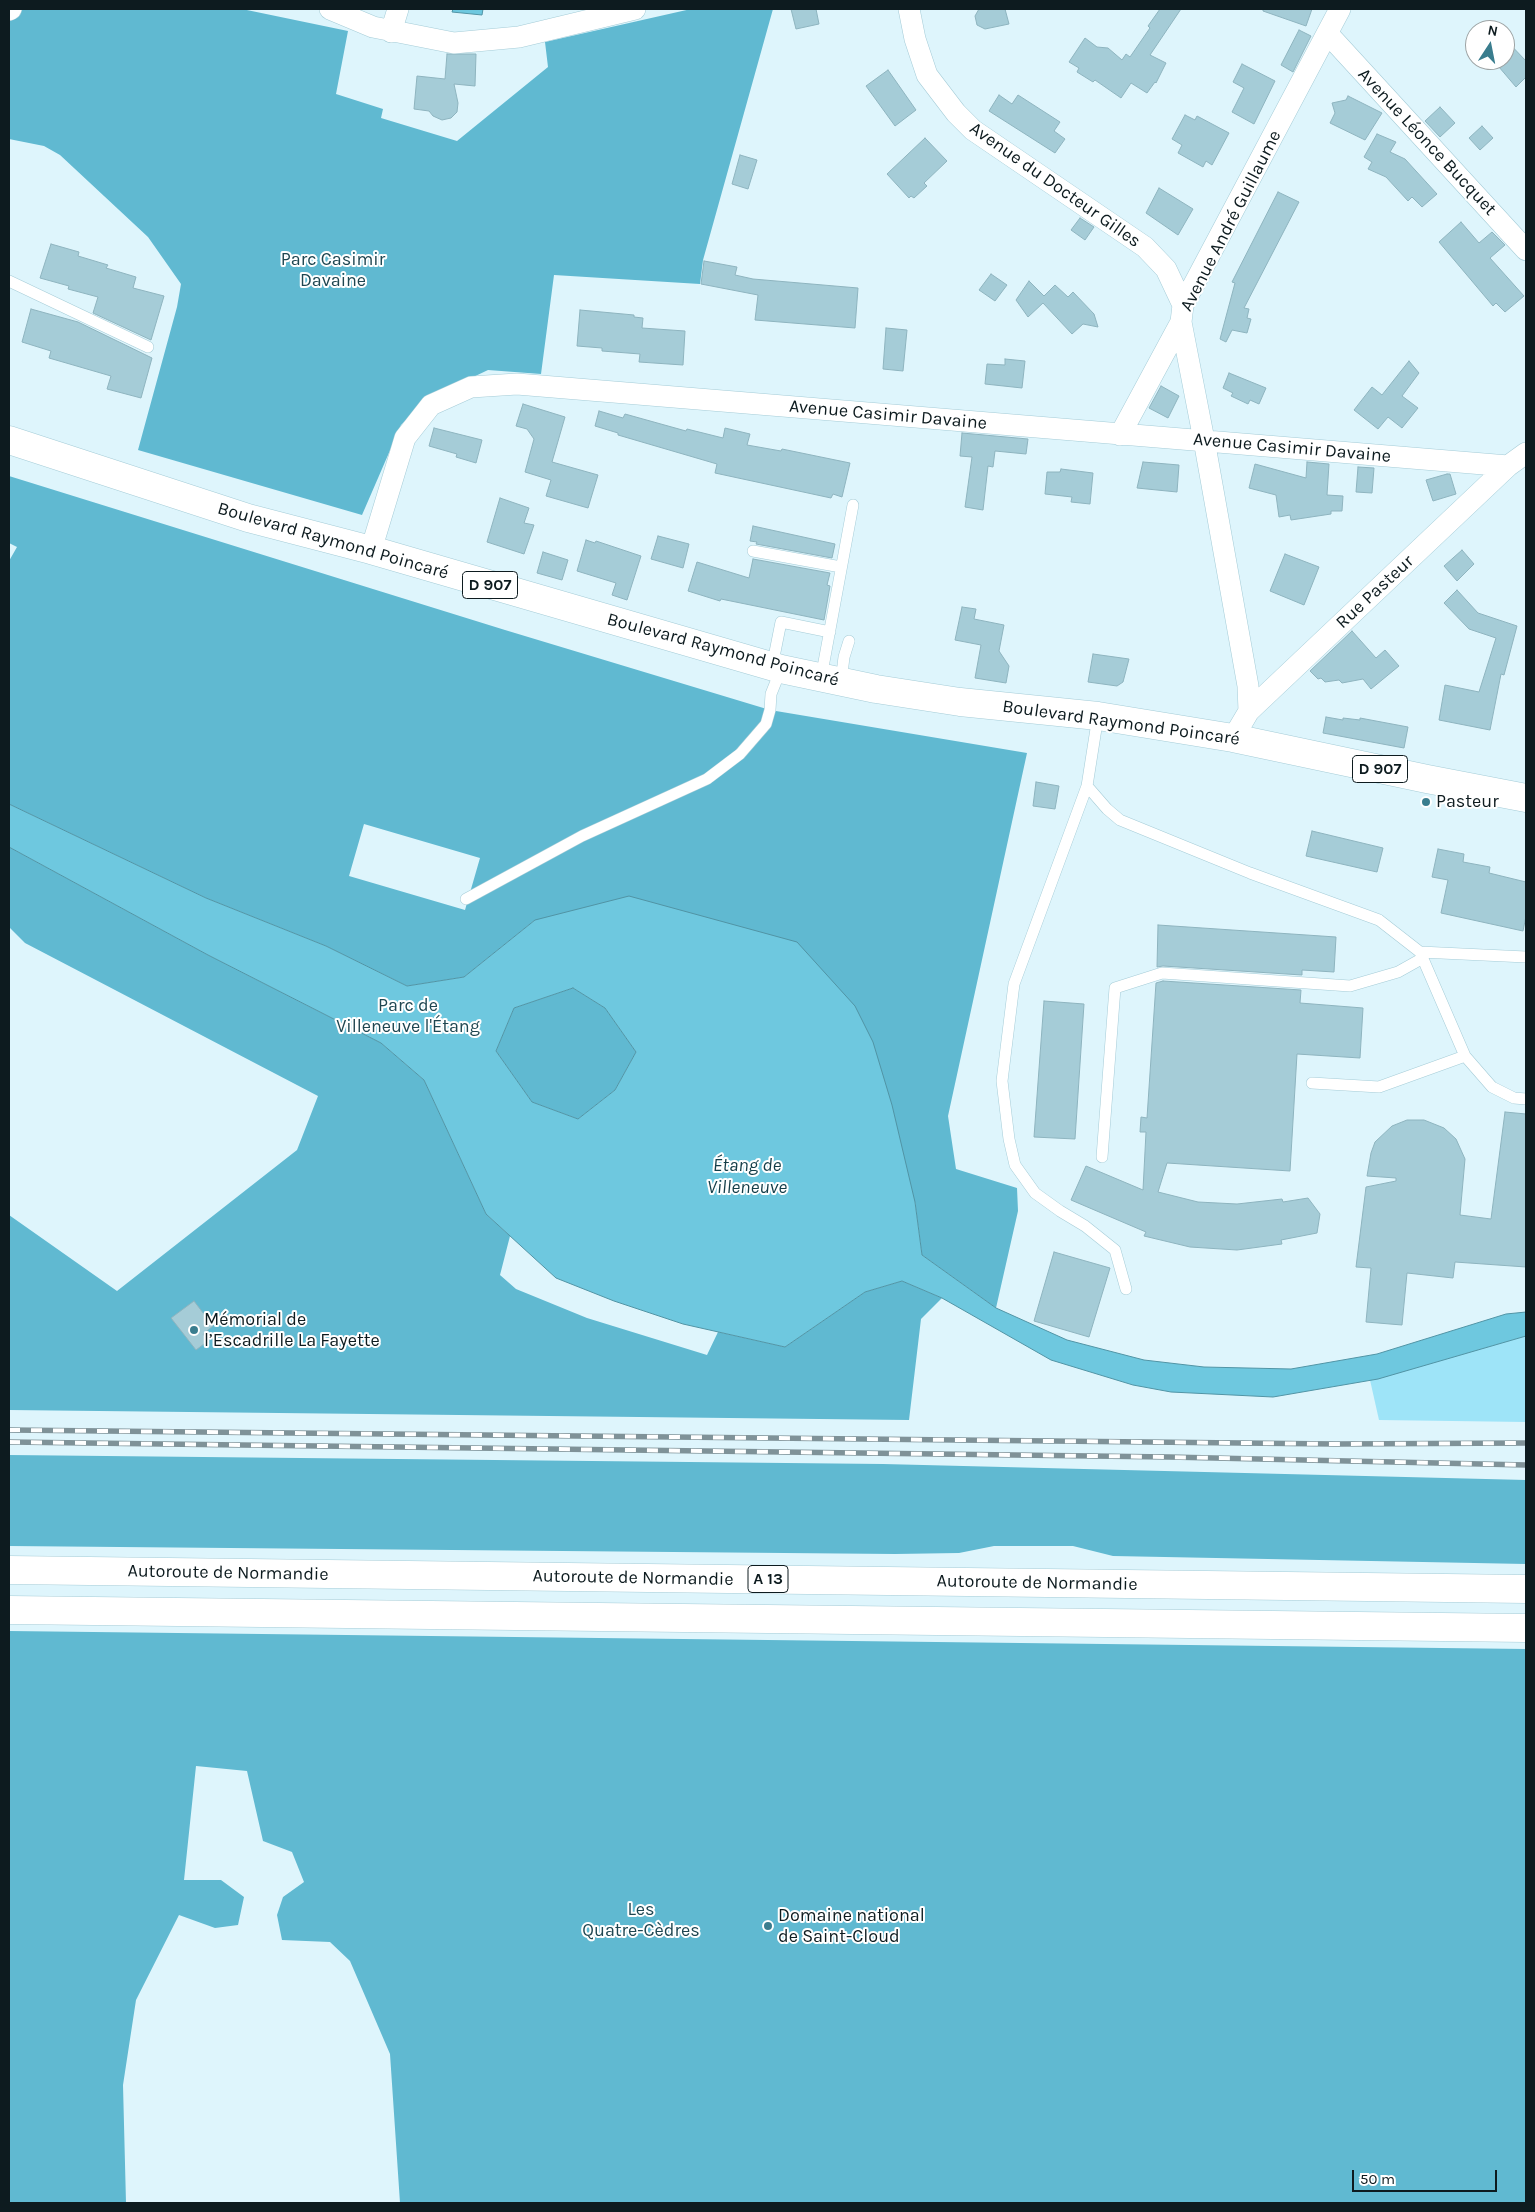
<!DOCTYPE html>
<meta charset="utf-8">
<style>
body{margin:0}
#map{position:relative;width:1535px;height:2212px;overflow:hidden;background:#def5fc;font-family:Karla,sans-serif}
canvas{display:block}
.frame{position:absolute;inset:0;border:10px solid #0d1b1f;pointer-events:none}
.north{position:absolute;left:1465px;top:20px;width:50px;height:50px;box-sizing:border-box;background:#fff;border:1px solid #9ea4a5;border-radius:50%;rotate:11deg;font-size:14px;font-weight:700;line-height:20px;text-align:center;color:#0d1b1f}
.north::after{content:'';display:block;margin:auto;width:18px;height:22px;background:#3a7d8e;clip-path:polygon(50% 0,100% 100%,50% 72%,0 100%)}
.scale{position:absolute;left:1352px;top:2170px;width:145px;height:22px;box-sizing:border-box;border:2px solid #0d1b1f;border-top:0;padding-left:6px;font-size:15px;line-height:18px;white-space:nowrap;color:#0d1b1f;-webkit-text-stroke:4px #fff;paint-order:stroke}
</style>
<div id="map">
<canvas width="1535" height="2212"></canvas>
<div class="frame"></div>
<div class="north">N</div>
<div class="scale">50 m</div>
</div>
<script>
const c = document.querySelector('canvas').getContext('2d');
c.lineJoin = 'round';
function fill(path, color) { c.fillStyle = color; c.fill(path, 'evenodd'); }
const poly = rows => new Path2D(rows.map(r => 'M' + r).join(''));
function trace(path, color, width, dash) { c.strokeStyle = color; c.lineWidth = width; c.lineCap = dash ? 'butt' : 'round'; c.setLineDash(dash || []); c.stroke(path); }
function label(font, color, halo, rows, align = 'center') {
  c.font = font + ' Karla,sans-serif'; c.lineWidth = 4; c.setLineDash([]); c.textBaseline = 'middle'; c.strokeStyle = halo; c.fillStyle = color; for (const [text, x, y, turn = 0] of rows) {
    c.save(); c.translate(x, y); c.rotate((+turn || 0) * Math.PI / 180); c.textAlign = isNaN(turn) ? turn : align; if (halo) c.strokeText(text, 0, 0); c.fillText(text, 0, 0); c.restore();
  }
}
fill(poly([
 [1526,1336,1526,1422,1379,1420,1370,1380]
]), '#9ee4f8');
fill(poly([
 [24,9,242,9,348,31,336,94,383,109,381,118,457,141,548,67,545,42,691,9,773,9,703,260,700,284,554,275,541,374,488,370,427,399,401,425,362,515,138,450,177,307,181,284,148,237,60,155,44,146,9,139,9,18],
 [9,476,505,630,770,710,1027,753,948,1116,956,1169,1017,1188,1018,1211,996,1308,922,1255,915,1202,535,920,464,977,407,986,326,946,206,898,9,804,9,561,17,547,9,543],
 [364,824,480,858,465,910,349,876],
 [9,847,208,955,381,1043,424,1080,486,1214,510,1236,500,1275,516,1289,587,1318,707,1355,718,1332,785,1347,865,1292,902,1281,942,1298,921,1319,909,1420,9,1410,9,1215,117,1291,297,1150,318,1096,25,943,9,927],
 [573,988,605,1008,636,1052,615,1090,578,1119,532,1102,496,1051,514,1008],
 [9,1455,883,1464,1526,1480,1526,1564,1113,1556,1073,1546,994,1546,959,1553,895,1554,9,1546],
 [9,1631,1526,1649,1526,2203,400,2203,390,2054,350,1961,330,1942,282,1940,277,1915,283,1897,304,1882,292,1852,263,1841,247,1771,196,1766,184,1880,221,1880,244,1897,238,1925,215,1928,179,1915,136,2000,123,2085,126,2203,9,2203]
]), '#60b9d1');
const water = poly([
 [453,9,483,9,482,15,452,12,453,9],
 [9,804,206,898,326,946,407,986,464,977,535,920,629,896,797,942,855,1006,873,1042,892,1105,915,1202,922,1255,996,1308,1067,1340,1144,1360,1204,1367,1291,1369,1377,1354,1506,1314,1526,1312,1526,1336,1378,1379,1273,1397,1171,1392,1133,1385,1051,1360,942,1298,902,1281,865,1292,785,1347,683,1324,614,1301,556,1278,486,1214,424,1080,381,1043,208,955,9,847,9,804],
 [573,988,605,1008,636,1052,615,1090,578,1119,532,1102,496,1051,514,1008,573,988]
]);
fill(water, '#6ec8df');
trace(water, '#5194a5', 1);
const building = poly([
 [791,9,816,9,819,24,796,29,791,9],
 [979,9,1005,9,1009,24,985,29,977,25,975,16,979,9],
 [1160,9,1181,9,1150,55,1166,63,1156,83,1155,82,1147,93,1131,83,1121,98,1095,80,1093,82,1077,72,1079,68,1069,62,1085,38,1097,47,1108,48,1122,60,1126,54,1130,57,1150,28,1148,26,1160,9],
 [1263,9,1312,9,1306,26,1263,11,1263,9],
 [1299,30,1311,36,1293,72,1281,65,1299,30],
 [1505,39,1526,61,1526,77,1516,87,1493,60,1505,60,1505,39],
 [447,54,476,54,475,86,454,84,458,103,457,112,451,118,442,120,433,116,429,111,414,109,417,76,445,79,447,54],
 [1242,64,1275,81,1254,124,1232,112,1244,88,1233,82,1242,64],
 [888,70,916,110,895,126,866,86,888,70],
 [999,95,1012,104,1018,95,1060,122,1054,131,1065,139,1055,153,989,111,999,95],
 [1348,96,1382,113,1365,140,1330,123,1335,113,1332,103,1346,100,1348,96],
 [1440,107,1455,123,1440,137,1425,121,1440,107],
 [1185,115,1195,120,1197,116,1229,133,1212,165,1206,161,1203,167,1178,153,1182,145,1172,139,1185,115],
 [1482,126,1493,138,1480,150,1469,138,1482,126],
 [1377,134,1396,142,1390,152,1405,159,1437,194,1422,207,1412,197,1408,201,1386,177,1368,169,1372,162,1364,157,1377,134],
 [925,138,947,161,924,183,927,186,914,198,911,196,909,198,887,174,925,138],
 [740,155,757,160,748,189,732,184,740,155],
 [1159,188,1193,209,1178,235,1146,213,1159,188],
 [1278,192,1299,202,1244,308,1249,309,1247,318,1251,319,1247,333,1232,330,1226,342,1220,339,1235,283,1232,282,1278,192],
 [1080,218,1094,227,1085,240,1071,230,1080,218],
 [1461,222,1479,243,1492,232,1505,245,1490,258,1524,296,1505,312,1496,303,1493,306,1439,242,1461,222],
 [51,244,79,252,78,256,108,265,106,268,136,277,133,288,164,296,151,340,93,313,98,297,68,289,69,286,40,278,51,244],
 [704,261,737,267,735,275,753,279,858,288,855,328,755,320,758,295,701,284,704,261],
 [991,274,1007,285,995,301,979,290,991,274],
 [1029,281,1044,296,1055,285,1068,297,1073,292,1094,314,1098,327,1083,324,1072,334,1043,303,1028,317,1016,300,1029,281],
 [31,309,78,322,152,358,141,398,107,389,111,376,49,358,51,351,22,342,31,309],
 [580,310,634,315,634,317,643,318,642,328,685,331,683,365,639,362,640,354,602,351,602,348,577,346,580,310],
 [886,328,907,330,903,371,883,369,886,328],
 [1005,359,1025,361,1022,388,985,384,987,364,1005,365,1005,359],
 [1409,361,1419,373,1402,396,1418,408,1402,428,1388,417,1378,429,1354,410,1372,387,1382,395,1409,361],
 [1229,373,1266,388,1259,404,1250,400,1248,404,1231,396,1233,393,1223,388,1229,373],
 [1161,386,1179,396,1168,418,1149,408,1161,386],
 [523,404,565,417,552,462,598,475,588,508,546,496,551,480,525,472,534,439,527,429,516,426,523,404],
 [599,411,623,418,625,414,686,431,687,429,723,438,725,428,750,434,747,445,781,451,782,449,850,463,842,497,833,494,831,498,715,473,717,464,618,435,618,433,595,426,599,411],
 [434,428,482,440,476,463,456,457,457,454,429,446,434,428],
 [962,433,1028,439,1026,454,995,451,993,467,988,466,983,510,965,507,972,457,960,456,962,433],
 [1143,462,1179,465,1177,492,1137,488,1143,462],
 [1307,462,1329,464,1327,495,1343,496,1342,511,1331,511,1331,514,1291,520,1290,515,1279,517,1276,495,1249,488,1255,464,1306,478,1307,462],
 [1358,467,1374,468,1372,493,1356,492,1358,467],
 [1061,469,1093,473,1090,504,1071,502,1072,497,1045,494,1047,472,1060,472,1061,469],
 [1447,474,1450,474,1456,494,1433,501,1426,480,1447,474],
 [500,498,529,508,524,523,534,525,524,554,487,542,500,498],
 [753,526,835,544,832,558,756,544,757,542,750,541,753,526],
 [658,536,689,544,683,568,651,559,658,536],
 [586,540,595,543,596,541,641,556,627,600,612,595,616,583,577,571,586,540],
 [1462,550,1474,564,1457,581,1444,566,1462,550],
 [543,552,568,560,562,580,537,573,543,552],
 [1285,554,1319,567,1304,605,1270,591,1285,554],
 [753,559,830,573,827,585,830,586,824,620,721,599,720,601,688,591,697,562,749,578,753,559],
 [1457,590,1478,613,1517,626,1504,675,1501,674,1490,730,1439,720,1445,685,1479,692,1496,638,1469,629,1444,603,1457,590],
 [962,607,976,609,974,619,1004,625,999,651,1009,666,1006,683,975,678,981,645,955,640,962,607],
 [1352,631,1376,658,1385,650,1399,666,1371,689,1363,679,1342,683,1339,680,1325,682,1321,678,1318,679,1310,671,1352,631],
 [1093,654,1129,659,1123,682,1117,686,1088,682,1093,654],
 [1326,717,1343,720,1343,718,1360,720,1360,718,1408,727,1404,748,1323,733,1326,717],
 [1036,782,1059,786,1055,809,1033,806,1036,782],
 [1312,831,1383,848,1377,872,1306,856,1312,831],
 [1438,849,1464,854,1463,862,1490,867,1489,873,1526,882,1526,916,1523,931,1441,913,1448,880,1432,877,1438,849],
 [1158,925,1336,937,1334,972,1302,970,1302,975,1163,966,1157,967,1158,925],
 [1163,981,1301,990,1300,1003,1363,1008,1360,1058,1297,1054,1290,1171,1167,1163,1158,1192,1198,1202,1237,1204,1282,1199,1283,1202,1308,1198,1320,1214,1317,1233,1281,1240,1282,1244,1237,1250,1190,1247,1144,1236,1146,1232,1071,1200,1086,1166,1143,1190,1146,1132,1140,1132,1141,1117,1147,1118,1156,983,1163,981],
 [1044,1001,1084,1004,1075,1139,1034,1137,1044,1001],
 [1505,1112,1526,1114,1526,1267,1455,1262,1453,1278,1407,1273,1402,1325,1366,1322,1371,1268,1356,1267,1366,1187,1396,1181,1396,1178,1367,1176,1371,1153,1375,1142,1392,1126,1407,1120,1424,1120,1444,1128,1456,1139,1465,1159,1460,1215,1491,1219,1505,1112],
 [1054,1252,1110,1268,1089,1337,1034,1321,1054,1252],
 [194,1301,213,1326,203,1334,208,1341,196,1350,171,1318,194,1301]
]);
fill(building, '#a5ccd7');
trace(building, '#8eb4bf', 1);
const lane = poly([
 [9,281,148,347],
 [753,551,841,567],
 [772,667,781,622,830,632],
 [821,678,853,505],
 [841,682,844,657,849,641],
 [1098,716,1087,786,1014,984,1002,1081,1009,1139,1015,1165,1035,1193,1060,1211,1085,1226,1115,1250,1126,1289],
 [1087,786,1107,809,1120,820,1250,873,1379,920,1420,952,1465,1056,1492,1087,1514,1098,1526,1099],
 [466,899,582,836,707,779,740,754,766,724,770,710,771,694,781,669],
 [1420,952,1526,957],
 [1312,1083,1379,1087,1465,1056],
 [1102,1157,1115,988,1162,973,1350,986,1398,972,1423,958]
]);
const street = poly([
 [330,9,373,27,454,43,519,37,635,9],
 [909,9,915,39,927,75,956,113,973,130,1145,247,1166,269,1183,305],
 [9,10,11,9],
 [391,32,398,9],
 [1328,34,1526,250],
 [1120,435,1181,322],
 [371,550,405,438,431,405,471,387,517,384,1508,466],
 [1249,711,1248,686,1204,440,1181,322,1183,305,1340,9],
 [1233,738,1249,711,1508,466,1526,453]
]);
const primary = poly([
 [9,440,248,518,371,550,781,669,876,689,960,702,1098,716,1233,738,1427,779,1526,798]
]);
const highway = poly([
 [9,1570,1526,1589],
 [9,1610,1526,1628]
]);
trace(lane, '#a5ccd7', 12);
trace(street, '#a5ccd7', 22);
trace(primary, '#a5ccd7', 29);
trace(highway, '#a5ccd7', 29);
trace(lane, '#fff', 11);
trace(street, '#fff', 21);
trace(primary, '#fff', 28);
trace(highway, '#fff', 28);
const rail = poly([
 [9,1430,1336,1444,1526,1443],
 [9,1442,1169,1457,1526,1465]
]);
trace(rail, '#7f9298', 5.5);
trace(rail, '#fff', 4, [11]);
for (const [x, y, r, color] of [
 [1426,802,5,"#3a7d8e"],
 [194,1330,5,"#3a7d8e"],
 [768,1926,5,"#3a7d8e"]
]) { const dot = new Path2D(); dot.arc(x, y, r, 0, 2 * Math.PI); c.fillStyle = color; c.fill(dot); trace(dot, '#fff', 2); }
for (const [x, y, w] of [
 [490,585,55],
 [1380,769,55],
 [768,1579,40]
]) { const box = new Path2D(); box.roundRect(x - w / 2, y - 13.5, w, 27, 4); c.fillStyle = '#fff'; c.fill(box); trace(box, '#0d1b1f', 1); }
label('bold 16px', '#0d1b1f', null, [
 ["D 907",490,585],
 ["D 907",1380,769],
 ["A 13",768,1579]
]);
label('18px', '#0d1b1f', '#fff', [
 ["Avenue Léonce Bucquet",1427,142,47],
 ["Avenue du Docteur Gilles",1055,185,35],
 ["Avenue André Guillaume",1231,221,-63],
 ["Avenue Casimir Davaine",888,415,5],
 ["Avenue Casimir Davaine",1292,448,5],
 ["Boulevard Raymond Poincaré",333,541,16],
 ["Rue Pasteur",1375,592,-43],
 ["Boulevard Raymond Poincaré",723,650,15],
 ["Boulevard Raymond Poincaré",1121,723,8],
 ["Autoroute de Normandie",228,1573,1],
 ["Autoroute de Normandie",633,1578,1],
 ["Autoroute de Normandie",1037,1583,1]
]);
label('18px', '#1e4651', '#fff', [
 ["Parc Casimir",333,260],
 ["Davaine",333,281],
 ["Parc de",408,1006],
 ["Villeneuve l'Étang",408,1027],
 ["Les",641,1910],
 ["Quatre-Cèdres",641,1931]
]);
label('18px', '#0d1b1f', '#fff', [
 ["Pasteur",1436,802],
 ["Mémorial de",204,1320],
 ["l’Escadrille La Fayette",204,1341],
 ["Domaine national",778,1916],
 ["de Saint-Cloud",778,1937]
], 'left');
label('italic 19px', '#133d48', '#fff', [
 ["Étang de",747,1166],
 ["Villeneuve",747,1188]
]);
</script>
